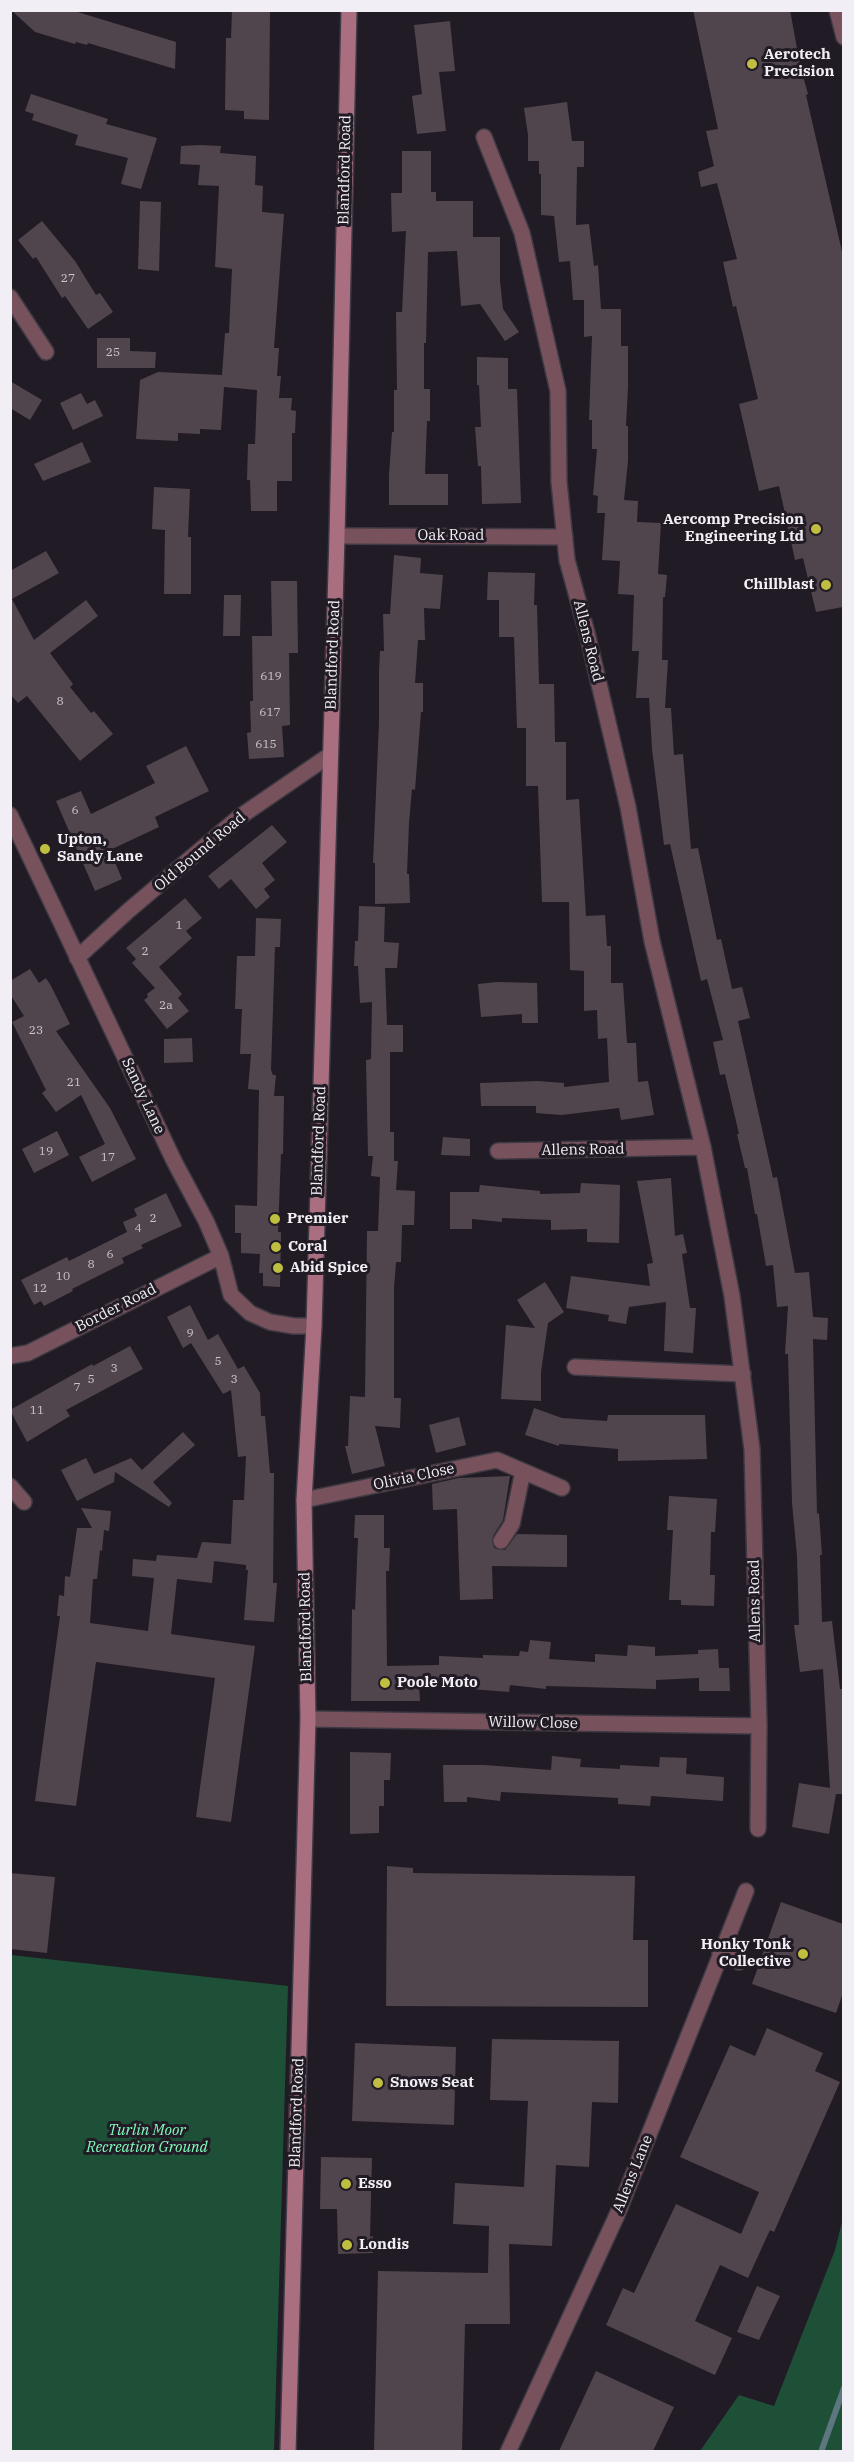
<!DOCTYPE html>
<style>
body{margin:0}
#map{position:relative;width:854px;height:2462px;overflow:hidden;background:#211b25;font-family:"IBM Plex Serif",serif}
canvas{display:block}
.frame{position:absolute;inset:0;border:12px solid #f2eef5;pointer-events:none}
</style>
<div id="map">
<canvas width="854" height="2462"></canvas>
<div class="frame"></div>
</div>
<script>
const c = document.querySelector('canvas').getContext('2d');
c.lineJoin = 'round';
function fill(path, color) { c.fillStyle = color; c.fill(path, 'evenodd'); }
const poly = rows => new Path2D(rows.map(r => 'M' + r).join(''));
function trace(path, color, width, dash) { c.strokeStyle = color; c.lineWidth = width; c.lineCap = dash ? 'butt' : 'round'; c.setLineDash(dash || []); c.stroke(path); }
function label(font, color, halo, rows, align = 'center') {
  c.font = font + ' "IBM Plex Serif",serif'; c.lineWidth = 6; c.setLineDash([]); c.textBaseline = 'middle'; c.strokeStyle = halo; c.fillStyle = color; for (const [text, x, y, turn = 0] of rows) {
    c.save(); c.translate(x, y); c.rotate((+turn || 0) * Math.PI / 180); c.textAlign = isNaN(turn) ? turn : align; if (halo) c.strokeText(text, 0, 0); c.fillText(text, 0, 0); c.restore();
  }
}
fill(poly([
 [11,1955,288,1986,274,2451,11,2451],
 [843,2218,843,2451,700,2451,739,2395,774,2406,835,2250]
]), '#1e5038');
trace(poly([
 [821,2452,844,2388]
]), '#5d767f', 6);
fill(poly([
 [11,10,71,10,176,42,175,69,88,43,87,45,76,42,75,44,35,32],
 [232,10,270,10,269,120,244,119,244,111,225,110,226,38,231,38],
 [693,10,790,10,800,65,808,94,806,95,843,256,843,607,816,612,803,558,795,560,779,486,759,491,739,404,758,399,736,306,733,307,723,262,737,259,717,183,701,187,698,172,714,166,706,131,718,129],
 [450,21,455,71,439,72,446,131,417,134,412,96,422,94,414,25],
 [31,94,108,119,106,124,157,138,141,189,121,184,128,158,75,145,78,135,32,120,34,114,25,111],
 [567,102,572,141,584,141,584,167,577,167,576,225,589,224,594,266,598,265,601,309,621,309,621,346,628,346,628,387,626,426,628,426,628,461,624,500,638,501,637,522,661,523,658,574,667,575,665,597,663,597,662,660,668,660,665,708,671,708,674,755,683,754,691,849,698,848,717,940,721,939,732,989,742,987,750,1018,738,1021,773,1178,777,1177,795,1273,809,1272,813,1317,828,1318,827,1340,813,1339,817,1514,819,1513,822,1555,820,1555,822,1622,832,1621,840,1689,843,1689,843,1794,836,1794,829,1834,792,1827,799,1783,830,1788,823,1669,800,1672,794,1625,799,1625,797,1556,792,1503,788,1354,785,1354,788,1306,777,1307,773,1265,766,1266,757,1214,755,1214,747,1168,745,1168,737,1134,739,1134,725,1074,720,1075,713,1042,723,1040,707,979,701,981,670,844,664,845,652,749,649,698,636,698,639,651,632,651,634,595,618,594,620,561,602,560,605,513,597,513,598,496,593,495,597,449,592,449,592,420,589,420,592,336,584,337,584,300,573,300,570,261,559,262,554,216,541,215,541,174,539,174,539,161,528,161,528,135,524,108],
 [200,145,221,146,220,153,256,156,255,185,263,186,262,212,284,214,274,348,279,348,277,376,281,376,279,398,292,398,291,410,296,411,295,433,292,433,292,481,277,481,277,511,251,511,250,480,247,480,248,444,255,444,257,390,224,387,221,430,200,429,200,434,178,433,178,441,136,439,140,380,158,372,222,375,225,333,229,333,232,269,215,267,219,186,198,185,200,165,180,164,181,146],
 [402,151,431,151,431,192,436,192,436,201,473,201,473,237,500,237,500,281,503,309,519,332,505,341,480,304,461,306,457,251,428,252,426,343,424,343,424,389,430,389,430,421,427,421,425,474,448,474,448,505,389,505,389,475,392,432,394,432,394,390,397,390,396,312,402,312,406,231,392,232,391,193,402,193],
 [140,201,161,202,159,271,138,269],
 [42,221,75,261,96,295,100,293,113,312,88,329,65,296,62,298,36,257,33,259,18,240],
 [97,338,130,338,130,351,156,352,155,368,97,368],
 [477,357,508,358,508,389,517,389,521,503,482,504,481,466,478,466,475,427,481,427,479,385,477,385],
 [10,381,42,400,30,420,10,408],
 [81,393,87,404,95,400,103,416,73,430,60,403],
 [82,442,91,462,43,481,34,464],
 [154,487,190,489,188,537,191,537,191,594,164,594,165,530,152,529],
 [46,551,59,573,12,599,34,640,86,600,98,616,50,653,73,684,70,687,91,713,94,711,113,734,80,761,27,696,18,703,10,694,10,571],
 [394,555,421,558,420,573,443,575,440,609,424,608,425,640,418,640,415,683,423,683,423,712,421,712,415,790,412,789,409,823,407,874,409,874,410,903,375,904,375,863,373,863,379,723,379,672,380,651,384,651,383,614,390,614],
 [488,572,535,573,534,605,537,605,539,684,554,684,555,742,566,742,566,800,579,799,586,916,605,915,607,946,611,946,611,983,623,983,627,1043,636,1043,638,1082,648,1081,654,1115,621,1120,619,1108,562,1115,536,1113,536,1106,481,1106,480,1083,538,1081,564,1083,564,1087,609,1082,607,1038,598,1039,597,1010,584,1011,584,971,570,970,569,902,542,902,538,786,526,786,526,728,517,728,514,637,499,637,499,600,487,600],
 [271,581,297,581,298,653,289,653,290,725,282,726,284,757,249,759,247,733,251,732,250,701,253,701,252,636,272,636],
 [224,595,241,595,240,636,223,636],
 [186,746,209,791,155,817,159,827,110,850,122,879,95,891,56,801,81,791,91,814,155,783,146,766],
 [272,825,287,842,262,863,275,880,264,889,270,897,256,909,231,879,219,889,208,876],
 [185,898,202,918,186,931,192,938,159,967,182,994,178,998,189,1011,167,1029,144,1000,148,997,147,994,155,988,132,963,136,959,126,948],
 [359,906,385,907,384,942,399,943,397,968,385,968,387,1025,403,1025,403,1052,390,1052,390,1132,394,1132,394,1161,398,1161,396,1190,415,1191,414,1225,402,1225,401,1262,396,1262,394,1288,394,1398,401,1398,400,1428,375,1426,385,1466,352,1474,345,1446,348,1446,350,1396,365,1397,367,1231,378,1231,380,1177,371,1176,373,1156,368,1156,366,1060,371,1059,372,1002,360,1003,358,966,354,966,355,941,358,941],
 [256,918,281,919,280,947,275,947,271,1070,273,1075,276,1075,274,1096,284,1096,283,1154,281,1154,278,1232,281,1232,280,1287,263,1286,263,1273,259,1273,260,1254,241,1253,241,1233,235,1233,235,1205,257,1206,259,1090,248,1089,251,1054,240,1054,242,1009,235,1009,237,956,255,956],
 [30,969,39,983,46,978,51,986,70,1024,56,1031,110,1108,136,1159,92,1182,79,1157,105,1144,81,1095,56,1112,42,1093,46,1090,12,1022,24,1016,10,994,10,981],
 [497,982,537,983,538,1023,522,1023,522,1014,481,1017,478,984],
 [192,1038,193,1062,164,1063,164,1039],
 [57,1131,69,1155,34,1173,22,1149],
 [443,1137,470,1139,470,1156,441,1155],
 [671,1178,675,1236,683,1234,687,1253,682,1254,690,1308,696,1308,693,1353,664,1351,666,1302,629,1307,626,1324,608,1321,609,1315,566,1308,571,1276,650,1286,647,1264,653,1263,637,1181],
 [581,1183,620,1185,619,1243,587,1242,587,1229,551,1230,551,1220,502,1218,502,1222,472,1219,472,1229,450,1229,450,1192,479,1192,480,1185,540,1191,540,1194,580,1193],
 [166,1193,182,1226,141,1245,143,1248,122,1258,124,1263,72,1289,73,1291,44,1306,41,1301,34,1305,21,1280,67,1257,69,1261,127,1232,123,1222,137,1216,134,1209],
 [545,1282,564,1312,548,1323,541,1372,541,1401,501,1399,506,1325,535,1328,517,1300],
 [190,1305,208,1340,218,1334,238,1369,244,1366,260,1393,261,1416,265,1416,270,1473,274,1473,273,1583,277,1583,274,1622,244,1620,248,1570,246,1570,246,1565,214,1561,212,1583,177,1579,171,1634,255,1646,231,1822,196,1817,215,1678,96,1662,76,1806,35,1801,60,1616,57,1616,59,1595,64,1596,65,1576,70,1577,77,1528,92,1528,81,1508,111,1511,109,1531,104,1530,102,1551,100,1550,97,1579,93,1579,90,1623,148,1631,154,1578,132,1576,133,1559,156,1561,157,1555,197,1558,202,1542,231,1544,233,1500,244,1500,246,1456,238,1457,231,1390,223,1394,191,1343,183,1348,167,1317],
 [130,1346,143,1369,66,1410,70,1416,27,1442,10,1410,92,1364,93,1366],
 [534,1408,562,1418,607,1421,608,1415,705,1415,707,1459,618,1461,618,1449,559,1444,559,1446,525,1435],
 [459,1417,466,1445,436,1453,429,1425],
 [183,1432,195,1445,153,1482,172,1503,169,1507,115,1472,114,1482,77,1501,61,1470,86,1458,94,1474,131,1458,142,1470],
 [510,1476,503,1520,493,1536,493,1546,496,1549,505,1550,517,1534,567,1535,567,1567,492,1566,493,1599,460,1600,457,1509,433,1510,432,1484,459,1478],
 [669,1496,717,1499,715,1532,711,1532,710,1575,715,1575,714,1606,681,1605,681,1600,669,1600,673,1530,667,1530],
 [355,1515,384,1515,384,1548,390,1548,389,1571,386,1571,387,1666,439,1665,439,1656,483,1658,483,1655,519,1656,520,1651,528,1652,530,1640,551,1642,549,1659,595,1662,595,1654,627,1656,628,1645,655,1647,655,1656,698,1654,698,1650,718,1649,719,1668,729,1668,730,1691,699,1691,699,1678,656,1680,656,1689,546,1686,546,1689,510,1685,509,1692,419,1685,420,1701,351,1701,352,1609,355,1610,358,1538,354,1538],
 [350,1752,391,1753,390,1780,384,1780,384,1806,379,1806,379,1833,350,1834],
 [552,1756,581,1759,580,1767,620,1769,620,1765,659,1767,660,1757,687,1758,686,1774,724,1777,723,1801,651,1796,650,1806,618,1804,618,1798,501,1792,500,1801,467,1797,467,1802,444,1802,443,1765,484,1765,551,1770],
 [387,1866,413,1868,413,1873,635,1876,633,1940,648,1940,648,2007,386,2006],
 [10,1873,55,1877,47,1953,10,1949],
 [781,1902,843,1924,843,1993,836,2013,752,1984],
 [767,2028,823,2053,815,2071,840,2082,774,2232,770,2230,748,2278,720,2265,695,2321,732,2338,715,2375,606,2325,623,2288,634,2293,676,2204,741,2234,759,2192,680,2157,730,2045,755,2056],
 [492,2039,619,2041,618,2103,592,2102,589,2167,556,2165,552,2246,509,2244,510,2324,465,2324,462,2451,374,2451,378,2271,488,2273,489,2226,453,2224,455,2183,524,2187,528,2101,490,2100],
 [355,2043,456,2047,454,2125,352,2121],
 [321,2157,372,2158,370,2237,373,2236,373,2253,338,2254,337,2209,320,2209],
 [757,2286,780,2296,759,2340,737,2332],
 [596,2371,674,2407,653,2451,559,2451]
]), '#50454d');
const minor = poly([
 [837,10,844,37],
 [484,137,522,233,558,391,559,482,567,560,587,633,628,807,652,941,703,1147,732,1296,752,1449,759,1726,758,1829],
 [10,297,46,352],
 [337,536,565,537],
 [10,815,174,1161,206,1221,221,1256,231,1295,250,1313,270,1322,294,1326,314,1326],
 [77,958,128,911,238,818,330,755],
 [498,1151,703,1147],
 [10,1356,28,1353,221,1256],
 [575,1367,743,1374],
 [10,1486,24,1502],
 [304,1500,497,1460,562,1488],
 [501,1541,512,1524,523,1471],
 [308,1719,759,1726],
 [720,1954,739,1962],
 [508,2452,617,2215,746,1891]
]);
const secondary = poly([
 [288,2452,308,1719,304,1500,314,1326,337,536,349,10]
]);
trace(minor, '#3e3942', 18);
trace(secondary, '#3e3942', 18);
trace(minor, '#77525d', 15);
trace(secondary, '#a96f80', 15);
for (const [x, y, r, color] of [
 [752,64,6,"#bfbe41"],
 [816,529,6,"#bfbe41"],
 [826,585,6,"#bfbe41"],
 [45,849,6,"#bfbe41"],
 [275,1219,6,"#bfbe41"],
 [276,1247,6,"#bfbe41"],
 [278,1268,6,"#bfbe41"],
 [385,1683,6,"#bfbe41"],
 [803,1954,6,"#bfbe41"],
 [378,2083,6,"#bfbe41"],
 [346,2184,6,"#bfbe41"],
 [347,2245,6,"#bfbe41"]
]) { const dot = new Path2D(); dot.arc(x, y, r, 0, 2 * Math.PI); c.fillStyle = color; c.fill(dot); trace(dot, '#211b25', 2); }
label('12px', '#cac4cb', null, [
 ["27",68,279],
 ["25",113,353],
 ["619",271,677],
 ["8",60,702],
 ["617",270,713],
 ["615",266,745],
 ["6",75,811],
 ["1",179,926],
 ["2",145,952],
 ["2a",166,1006],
 ["23",36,1031],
 ["21",74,1083],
 ["19",46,1152],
 ["17",108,1158],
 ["2",153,1219],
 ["4",138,1229],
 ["6",110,1255],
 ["8",91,1265],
 ["10",63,1277],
 ["12",40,1289],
 ["9",190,1334],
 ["5",218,1362],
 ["3",114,1369],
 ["5",91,1380],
 ["3",234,1380],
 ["7",77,1388],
 ["11",37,1411]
]);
label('bold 15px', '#f2eef5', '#211b25', [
 ["Aerotech",764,55],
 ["Precision",764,72],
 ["Aercomp Precision",804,520,"right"],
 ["Engineering Ltd",804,537,"right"],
 ["Chillblast",814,585,"right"],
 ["Upton,",57,840],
 ["Sandy Lane",57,857],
 ["Premier",287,1219],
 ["Coral",288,1247],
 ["Abid Spice",290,1268],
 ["Poole Moto",397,1683],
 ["Honky Tonk",791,1945,"right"],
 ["Collective",791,1962,"right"],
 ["Snows Seat",390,2083],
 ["Esso",358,2184],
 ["Londis",359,2245]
], 'left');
label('15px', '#f2eef5', '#211b25', [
 ["Blandford Road",345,170,-89],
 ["Oak Road",451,536],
 ["Allens Road",588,641,76],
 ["Blandford Road",333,655,-88],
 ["Old Bound Road",200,852,-40],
 ["Sandy Lane",143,1096,65],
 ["Blandford Road",319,1141,-88],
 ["Allens Road",583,1150,-1],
 ["Border Road",116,1308,-27],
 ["Olivia Close",414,1477,-12],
 ["Allens Road",755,1601,-91],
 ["Blandford Road",306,1627,-91],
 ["Willow Close",533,1723,1],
 ["Blandford Road",297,2113,-88],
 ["Allens Lane",633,2174,-68]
]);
label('italic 15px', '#81fdbe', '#211b25', [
 ["Turlin Moor",147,2131],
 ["Recreation Ground",147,2148]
]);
</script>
